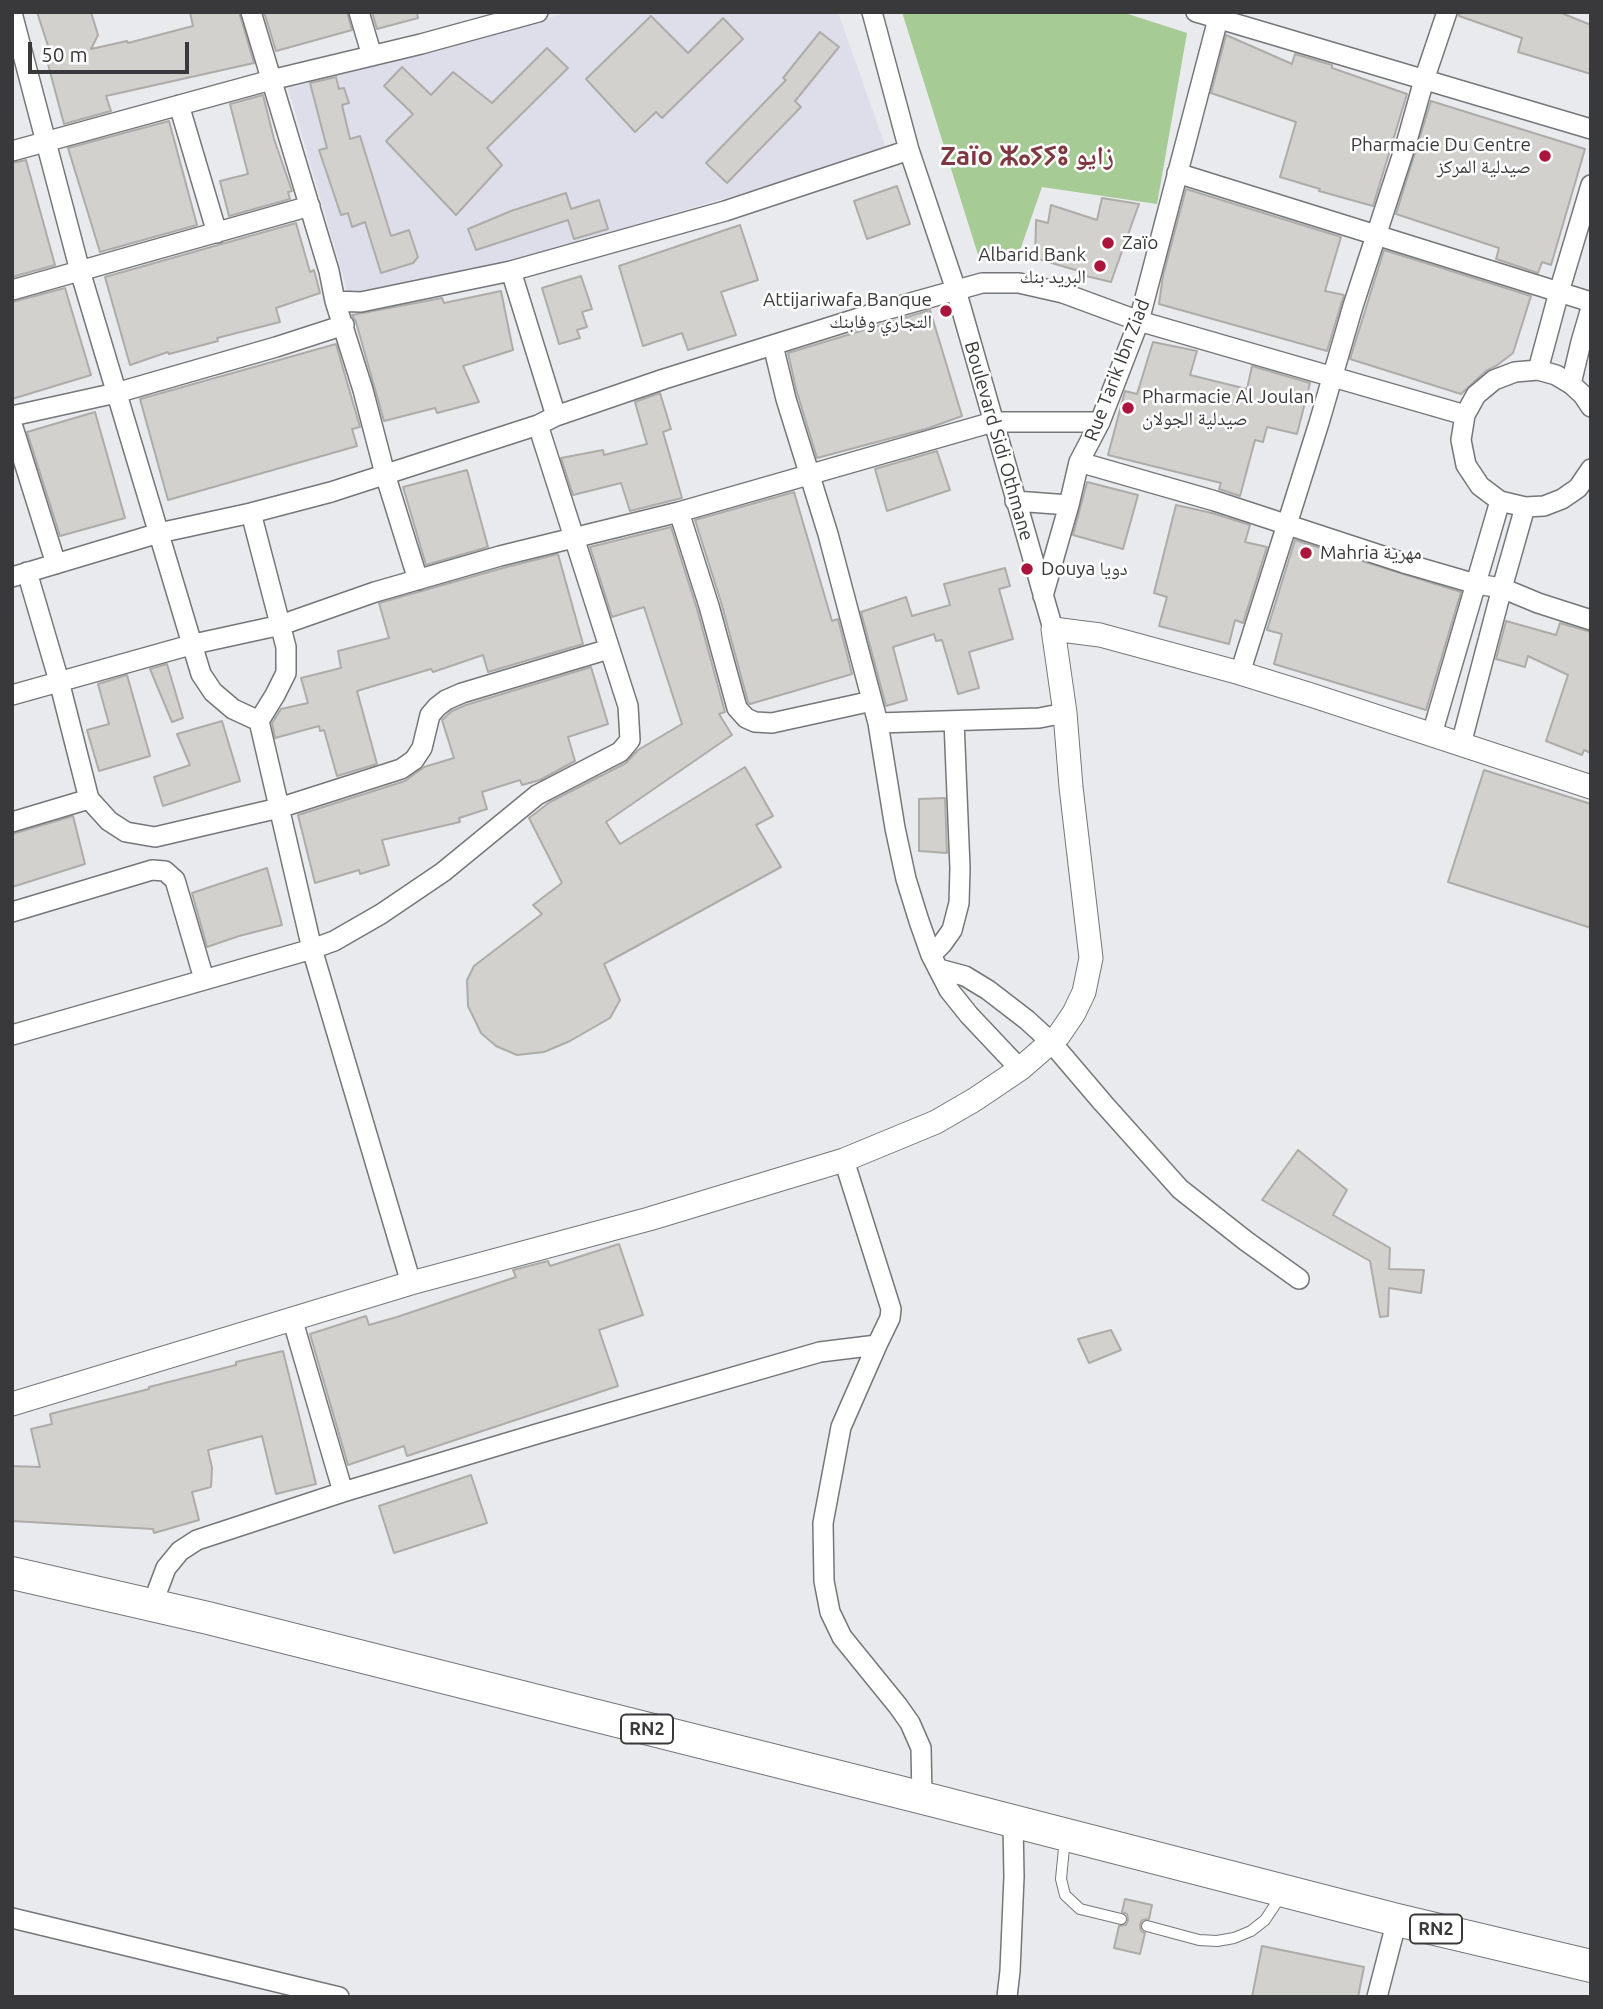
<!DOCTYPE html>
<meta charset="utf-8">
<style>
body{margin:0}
#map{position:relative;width:1603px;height:2009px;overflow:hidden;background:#e9eaee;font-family:Ubuntu,sans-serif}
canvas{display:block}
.frame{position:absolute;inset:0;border:14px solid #39393b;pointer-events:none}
.scale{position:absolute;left:28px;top:42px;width:161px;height:32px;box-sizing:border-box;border:4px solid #39393b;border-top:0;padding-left:9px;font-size:21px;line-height:24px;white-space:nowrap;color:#39393b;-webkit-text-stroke:5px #fff;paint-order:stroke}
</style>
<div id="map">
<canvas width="1603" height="2009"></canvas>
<div class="frame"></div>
<div class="scale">50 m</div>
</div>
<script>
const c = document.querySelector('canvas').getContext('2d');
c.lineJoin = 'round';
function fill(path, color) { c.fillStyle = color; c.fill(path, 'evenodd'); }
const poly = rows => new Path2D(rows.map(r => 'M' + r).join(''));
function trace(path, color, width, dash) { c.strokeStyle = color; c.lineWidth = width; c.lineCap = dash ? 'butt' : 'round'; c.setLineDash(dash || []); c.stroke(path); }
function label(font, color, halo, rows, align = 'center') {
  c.font = font + ' Ubuntu,"Noto Naskh Arabic","Noto Sans Tifinagh",sans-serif'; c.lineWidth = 5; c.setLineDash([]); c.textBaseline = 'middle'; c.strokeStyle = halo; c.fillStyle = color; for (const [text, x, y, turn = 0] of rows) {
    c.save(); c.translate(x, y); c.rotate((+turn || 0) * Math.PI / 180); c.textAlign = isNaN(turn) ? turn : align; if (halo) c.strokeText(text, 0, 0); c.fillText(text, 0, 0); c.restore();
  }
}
fill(poly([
 [570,12,838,12,887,151,384,298,353,310,288,88,310,83]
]), '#dddeea');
fill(poly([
 [902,12,1122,12,1187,33,1157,204,1042,187,1016,262,979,258]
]), '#a7cb95');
const building = poly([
 [37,12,91,12,98,35,91,49,127,41,128,43,193,26,190,12,239,12,254,63,106,96,111,111,64,124,45,53,50,52,37,12],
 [264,12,347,12,352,30,276,51,264,12],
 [372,12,417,12,418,18,377,29,372,12],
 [1459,12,1559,12,1591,25,1591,74,1518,52,1522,38,1459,16,1459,12],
 [651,16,688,53,723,18,743,39,662,118,656,112,635,132,586,79,651,16],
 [820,32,839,47,795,101,801,107,727,183,706,163,786,80,783,78,820,32],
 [1226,35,1292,64,1295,54,1332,65,1332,68,1407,94,1373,206,1319,191,1320,189,1280,177,1296,122,1211,93,1226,35],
 [547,48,568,68,487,148,502,165,456,215,386,141,413,114,384,86,402,67,431,95,453,72,492,103,547,48],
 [336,77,339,89,344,88,349,103,342,105,350,139,360,136,391,236,409,230,418,257,413,263,381,273,365,222,352,227,348,213,341,215,319,150,327,148,310,83,336,77],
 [263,95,274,139,292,191,288,192,290,199,229,216,220,181,248,174,230,104,263,95],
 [1431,101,1585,149,1551,265,1542,262,1538,273,1496,259,1499,248,1396,214,1431,101],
 [169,121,197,225,100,252,68,148,169,121],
 [26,160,55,265,12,277,12,163,26,160],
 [897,186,910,224,867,239,854,201,897,186],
 [1186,189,1341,237,1325,291,1344,295,1327,351,1159,304,1163,276,1186,189],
 [566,193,571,209,599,200,608,229,574,239,568,220,476,250,468,229,511,211,566,193],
 [1102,198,1139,204,1111,282,1082,275,1082,272,1035,258,1036,220,1048,223,1051,205,1097,220,1102,198],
 [296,223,310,272,314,270,320,293,276,308,280,322,217,338,218,341,169,354,168,352,130,365,105,277,296,223],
 [740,225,758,280,721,292,736,335,688,350,682,333,643,346,619,266,740,225],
 [1384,250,1531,296,1513,353,1496,366,1486,371,1461,394,1350,359,1384,250],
 [581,276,592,309,582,312,587,327,577,330,580,338,559,344,542,288,581,276],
 [65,288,91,375,12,399,12,302,65,288],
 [501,291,513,350,463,366,479,402,437,413,435,408,384,421,356,322,352,315,442,298,444,303,501,291],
 [930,310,962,416,929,428,817,458,796,389,788,353,930,310],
 [1153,342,1197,351,1190,375,1247,389,1252,366,1310,383,1297,434,1267,427,1263,442,1255,440,1240,496,1219,489,1221,483,1108,455,1125,391,1137,394,1153,342],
 [336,344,360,427,352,429,357,446,168,500,140,399,336,344],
 [660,393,671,429,663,432,682,498,630,511,621,483,573,495,561,458,603,450,604,455,647,444,635,402,660,393],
 [95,412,125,518,60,536,27,432,95,412],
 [937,451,950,490,887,511,875,469,937,451],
 [467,470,488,547,426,565,403,487,467,470],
 [1087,482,1138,495,1123,549,1073,535,1087,482],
 [794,492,832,621,838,619,852,674,750,704,748,702,721,602,695,520,794,492],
 [1176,505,1212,513,1250,525,1245,542,1267,547,1243,623,1235,620,1229,644,1159,626,1167,597,1154,593,1176,505],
 [671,527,697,609,725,712,719,714,732,735,606,822,620,844,745,767,773,816,756,825,781,867,604,964,620,1000,610,1018,570,1041,544,1052,517,1055,496,1046,481,1033,468,1006,467,980,474,966,542,914,533,905,562,883,529,818,550,802,626,763,638,750,682,724,644,607,612,617,590,547,671,527],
 [1295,540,1461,592,1426,710,1274,664,1282,634,1267,630,1295,540],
 [558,554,583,644,488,672,483,655,433,672,431,669,357,691,377,764,337,776,324,730,320,731,319,726,275,738,272,723,281,709,308,703,301,678,341,668,338,651,389,638,379,603,503,568,558,554],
 [1005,568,1010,586,999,589,1013,639,969,652,979,688,958,694,942,640,936,641,934,634,893,647,907,700,886,706,861,612,906,597,912,616,950,605,944,584,1005,568],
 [1506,621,1556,635,1560,623,1591,632,1591,753,1584,750,1582,755,1546,741,1568,675,1528,656,1525,667,1496,659,1506,621],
 [167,664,183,718,172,722,150,669,167,664],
 [591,667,608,724,568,737,575,761,540,780,522,785,520,780,482,792,487,809,459,818,460,822,382,840,389,865,360,874,359,870,315,883,298,815,405,781,424,767,454,758,442,720,452,711,466,705,591,667],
 [127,675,150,756,99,771,87,730,109,724,98,684,127,675],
 [222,721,240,781,163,806,154,777,190,765,177,734,222,721],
 [1484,770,1591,804,1591,928,1448,882,1484,770],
 [945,798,947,853,919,851,919,799,945,798],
 [73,816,85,864,12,887,12,834,73,816],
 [267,868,282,925,239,936,207,947,192,893,267,868],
 [1298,1150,1347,1190,1333,1215,1390,1248,1389,1269,1424,1270,1421,1293,1389,1288,1388,1316,1380,1317,1370,1261,1262,1200,1298,1150],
 [619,1244,643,1315,599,1330,618,1386,407,1456,404,1446,348,1465,310,1334,366,1316,369,1325,397,1317,516,1277,513,1270,548,1261,550,1266,619,1244],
 [1111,1330,1121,1350,1089,1363,1078,1339,1111,1330],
 [283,1351,316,1484,276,1494,262,1436,208,1450,212,1468,211,1487,192,1492,199,1520,154,1533,153,1529,12,1521,12,1466,40,1467,31,1429,52,1424,50,1414,149,1389,149,1387,236,1365,236,1362,283,1351],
 [471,1475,487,1523,394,1553,379,1506,471,1475],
 [1125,1899,1152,1905,1149,1919,1142,1920,1140,1925,1141,1931,1145,1933,1140,1954,1114,1948,1119,1926,1126,1925,1128,1920,1127,1914,1122,1912,1125,1899],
 [1262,1946,1364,1967,1358,1997,1252,1997,1262,1946]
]);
fill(building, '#d3d1cd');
trace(building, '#aeaca8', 2);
const service = poly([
 [1065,1838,1061,1879,1065,1895,1080,1909,1121,1919],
 [1147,1926,1199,1940,1217,1941,1234,1938,1251,1931,1265,1920,1275,1905,1279,1896]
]);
const minor = poly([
 [251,12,329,271,335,301,363,390,385,474,418,580],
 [359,12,372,56],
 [872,12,909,150,956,290,1053,629],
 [1196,12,1591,129],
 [12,13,80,271,201,674,213,692,233,709,259,721,275,695,286,673,286,647,251,513],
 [179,105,217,233],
 [12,151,271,80,421,44,538,12],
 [1177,173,1591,302],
 [511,271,556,416],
 [12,290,310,206],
 [335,301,361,302,511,271,725,211,909,150],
 [773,345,786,399,828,534,878,723,895,828,906,879,919,921,931,955,949,990,969,1015,1020,1069],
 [1538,370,1559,292,1591,185],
 [1571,384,1581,342,1591,308],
 [1591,407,1583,395,1571,384,1556,375,1538,370,1515,372,1494,380,1476,395,1465,415,1461,440,1466,465,1480,486,1500,501,1525,507,1544,506,1562,499,1578,488,1591,469],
 [12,416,116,393,276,347,344,325],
 [12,424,56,564],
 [1079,462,1215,501,1407,564,1476,584,1502,588,1538,603,1591,620],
 [1015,501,1069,505],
 [679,512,709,606,737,708,746,718,755,722,772,723,872,701],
 [27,572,59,681,89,799,109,821,126,832,155,837,279,808,401,769,414,760,422,748,430,715,437,707,446,700,462,693,609,649],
 [12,577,159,533,251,513,331,492,538,425,556,416,664,379,878,312,982,283,1019,283,1063,293,1139,321,1465,415],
 [1043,596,1069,505,1079,462,1100,422,1139,321,1218,19],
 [1240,673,1319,423,1353,306,1406,144,1424,80,1447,12],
 [12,695,194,644,281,625,375,592,500,556,679,512,993,422,1100,422],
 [259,721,312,949,411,1283],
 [878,723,1039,718,1065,713],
 [1432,734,1500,501],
 [1461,744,1502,588,1525,507],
 [12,822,89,799],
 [12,912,152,870,165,871,175,880,204,979],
 [931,955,942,944,952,930,959,903,960,868,954,721],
 [939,969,965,976,988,990,1027,1020,1051,1042,1103,1103,1180,1189,1246,1241,1299,1279],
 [12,1035,312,949,334,941,381,914,443,872,537,795,620,752,626,745,630,740,628,706,538,425],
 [292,1318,343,1492],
 [877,1345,841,1427,823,1523,824,1581,830,1612,842,1637,898,1706,910,1723,921,1748,922,1798],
 [152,1605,166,1568,180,1551,197,1540,343,1492,540,1433,820,1352,877,1345,890,1318,891,1309,844,1160],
 [12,1918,339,1997],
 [1007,1997,1010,1971,1014,1877,1013,1822],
 [1377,1997,1397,1920]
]);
const tertiary = poly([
 [12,1404,411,1283,649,1219,844,1160,936,1122,974,1100,1020,1069,1059,1035,1074,1013,1084,992,1091,958,1071,787,1065,713,1053,629,1100,635,1240,673,1311,695,1591,787]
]);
const trunk = poly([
 [12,1573,208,1618,935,1801,1397,1920,1591,1966]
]);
trace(service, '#75767a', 12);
trace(minor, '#75767a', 22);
trace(tertiary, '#75767a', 25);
trace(trunk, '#75767a', 34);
trace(service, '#fff', 10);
trace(minor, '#fff', 19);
trace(tertiary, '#fff', 23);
trace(trunk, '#fff', 32);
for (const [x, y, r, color] of [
 [1545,156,7,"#ab153c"],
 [1108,243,7,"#ab153c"],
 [1100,266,7,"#ab153c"],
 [946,311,7,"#ab153c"],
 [1128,408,7,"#ab153c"],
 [1306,553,7,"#ab153c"],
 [1027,569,7,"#ab153c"]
]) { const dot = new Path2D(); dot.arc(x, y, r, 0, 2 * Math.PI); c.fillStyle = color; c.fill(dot); trace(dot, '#fff', 2.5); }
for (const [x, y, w] of [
 [647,1729,52],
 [1436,1929,52]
]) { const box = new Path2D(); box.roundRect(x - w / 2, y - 14.5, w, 29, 5); c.fillStyle = '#fff'; c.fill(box); trace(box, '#39393b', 2); }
label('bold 18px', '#39393b', null, [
 ["RN2",647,1729],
 ["RN2",1436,1929]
]);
label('19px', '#39393b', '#fff', [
 ["Pharmacie Du Centre",1531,145,"right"],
 ["صيدلية المركز",1531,167,"right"],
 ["Zaïo",1122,243],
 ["Albarid Bank",1086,255,"right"],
 ["البريد بنك",1086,277,"right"],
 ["Attijariwafa Banque",932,300,"right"],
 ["التجاري وفابنك",932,322,"right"],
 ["Pharmacie Al Joulan",1142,397],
 ["صيدلية الجولان",1142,419],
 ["Mahria مهرية",1320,553],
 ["Douya دويا",1041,569]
], 'left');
label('19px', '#39393b', '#fff', [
 ["Rue Tarik Ibn Ziad",1117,370,-69],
 ["Boulevard Sidi Othmane",999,441,74]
]);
label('bold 26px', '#7f3740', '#fff', [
 ["Zaïo ⵣⴰⵢⵢⵓ زايو",1027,156]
]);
</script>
